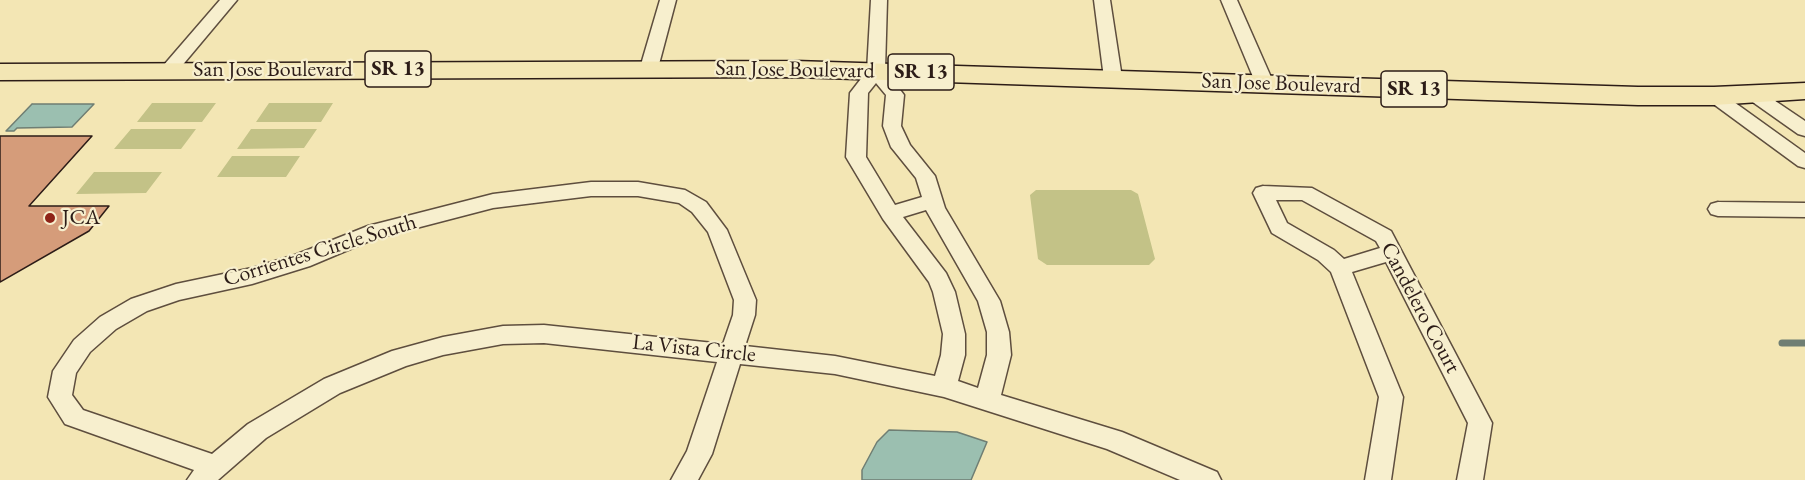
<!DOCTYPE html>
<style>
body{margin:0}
canvas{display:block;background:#f3e6b4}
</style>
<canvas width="1805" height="480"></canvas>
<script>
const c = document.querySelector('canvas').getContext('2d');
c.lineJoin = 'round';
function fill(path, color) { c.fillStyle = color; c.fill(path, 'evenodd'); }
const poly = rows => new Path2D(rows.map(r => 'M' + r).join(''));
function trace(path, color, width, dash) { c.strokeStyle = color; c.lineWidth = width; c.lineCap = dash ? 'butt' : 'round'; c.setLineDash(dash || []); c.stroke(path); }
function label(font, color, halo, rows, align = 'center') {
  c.font = font + ' "EB Garamond",serif'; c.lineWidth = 4.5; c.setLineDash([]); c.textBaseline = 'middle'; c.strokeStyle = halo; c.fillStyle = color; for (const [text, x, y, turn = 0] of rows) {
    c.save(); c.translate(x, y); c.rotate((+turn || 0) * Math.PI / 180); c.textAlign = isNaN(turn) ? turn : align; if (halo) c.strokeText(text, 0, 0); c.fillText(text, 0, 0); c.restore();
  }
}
fill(poly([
 [152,103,216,103,202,122,137,122],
 [269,103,333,103,321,122,256,122],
 [131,129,196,129,181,149,114,149],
 [251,129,317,129,304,148,237,149],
 [232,156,300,156,286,177,217,177],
 [94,172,162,172,146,193,76,194],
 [1036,190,1131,190,1138,194,1155,259,1149,265,1047,265,1038,259,1030,195]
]), '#c3c287');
const water = poly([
 [32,104,94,104,72,127,17,128,14,131,6,131,32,104],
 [889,430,957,432,987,442,971,480,862,480,862,470,877,442,889,430]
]);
fill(water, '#9bbfb0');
trace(water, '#6f7e73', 1.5);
trace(poly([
 [1782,343,1805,343]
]), '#6f7e73', 7);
const building = poly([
 [0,136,92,136,29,206,109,206,89,231,0,282,0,136]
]);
fill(building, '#d59c7a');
trace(building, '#2c1c17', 1.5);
const minor = poly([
 [220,0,237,0,175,74,163,74,160,70,163,66,220,0],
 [660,0,676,0,658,68,655,72,649,73,643,72,640,68,660,0],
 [871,0,887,0,885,70,904,95,901,126,910,145,935,176,945,208,1000,301,1009,332,1011,355,1001,395,1122,432,1217,472,1221,480,1180,480,1107,449,944,397,835,374,740,364,712,454,698,480,671,480,687,451,717,362,544,343,503,344,443,355,406,366,340,393,266,438,218,480,187,480,194,470,65,424,48,397,53,371,74,340,100,317,131,299,176,284,252,268,295,255,368,226,493,194,591,182,638,182,685,190,706,202,727,230,756,300,755,315,745,346,835,356,935,376,941,355,943,334,933,292,929,282,883,219,846,157,850,93,867,71,871,0],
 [876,83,886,95,883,126,891,147,916,178,922,197,895,205,866,157,868,93,876,83],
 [591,196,638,196,679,203,692,212,708,232,734,300,733,315,723,344,544,325,503,326,443,337,392,351,324,379,248,424,212,454,83,410,72,395,76,373,90,352,116,329,147,311,179,300,252,284,310,266,374,239,493,208,591,196],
 [926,210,978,301,987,332,987,355,978,388,958,381,965,355,965,334,955,292,946,273,903,217,926,210],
 [1094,0,1110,0,1122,78,1119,82,1107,82,1104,78,1094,0],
 [1221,0,1237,0,1274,84,1271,88,1265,89,1259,88,1256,84,1221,0],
 [1753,89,1759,90,1805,121,1805,136,1798,134,1747,98,1744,94,1747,90,1753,89],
 [1714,91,1720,92,1805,153,1805,168,1798,166,1708,100,1705,96,1708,92,1714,91],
 [1263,186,1312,188,1391,231,1492,423,1483,480,1457,480,1468,423,1386,262,1352,272,1403,397,1391,480,1365,480,1379,397,1331,272,1318,260,1272,233,1253,193,1256,188,1263,186],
 [1276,200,1302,200,1376,241,1380,248,1344,259,1334,250,1287,223,1276,200],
 [1718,202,1805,203,1805,217,1718,216,1711,214,1708,209,1711,204,1718,202]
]);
const primary = poly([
 [795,61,1638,87,1714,87,1805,83,1805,99,1714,105,1638,105,795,77,0,80,0,64,795,61]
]);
trace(minor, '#5e4e3e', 3);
trace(primary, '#2c1c17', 3);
fill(minor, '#f7efce');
fill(primary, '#f3e6b4');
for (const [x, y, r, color] of [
 [50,218,6,"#8f2418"]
]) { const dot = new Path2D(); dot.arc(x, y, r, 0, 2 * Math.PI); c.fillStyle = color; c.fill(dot); trace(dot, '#f7efce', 2); }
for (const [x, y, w] of [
 [398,69,66],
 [921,72,66],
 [1414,89,66]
]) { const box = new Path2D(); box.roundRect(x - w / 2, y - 18, w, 36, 4.5); c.fillStyle = '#f7efce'; c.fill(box); trace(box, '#2c1c17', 1.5); }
label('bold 21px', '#2c1c17', null, [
 ["SR 13",398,69],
 ["SR 13",921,72],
 ["SR 13",1414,89]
]);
label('22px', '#2c1c17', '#f7efce', [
 ["San Jose Boulevard",273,70],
 ["San Jose Boulevard",795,70,1],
 ["San Jose Boulevard",1281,84,2],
 ["Corrientes Circle South",320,251,-17],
 ["Candelero Court",1420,308,62],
 ["La Vista Circle",694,349,6]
]);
label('22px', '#2c1c17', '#f7efce', [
 ["JCA",62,218]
], 'left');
</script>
